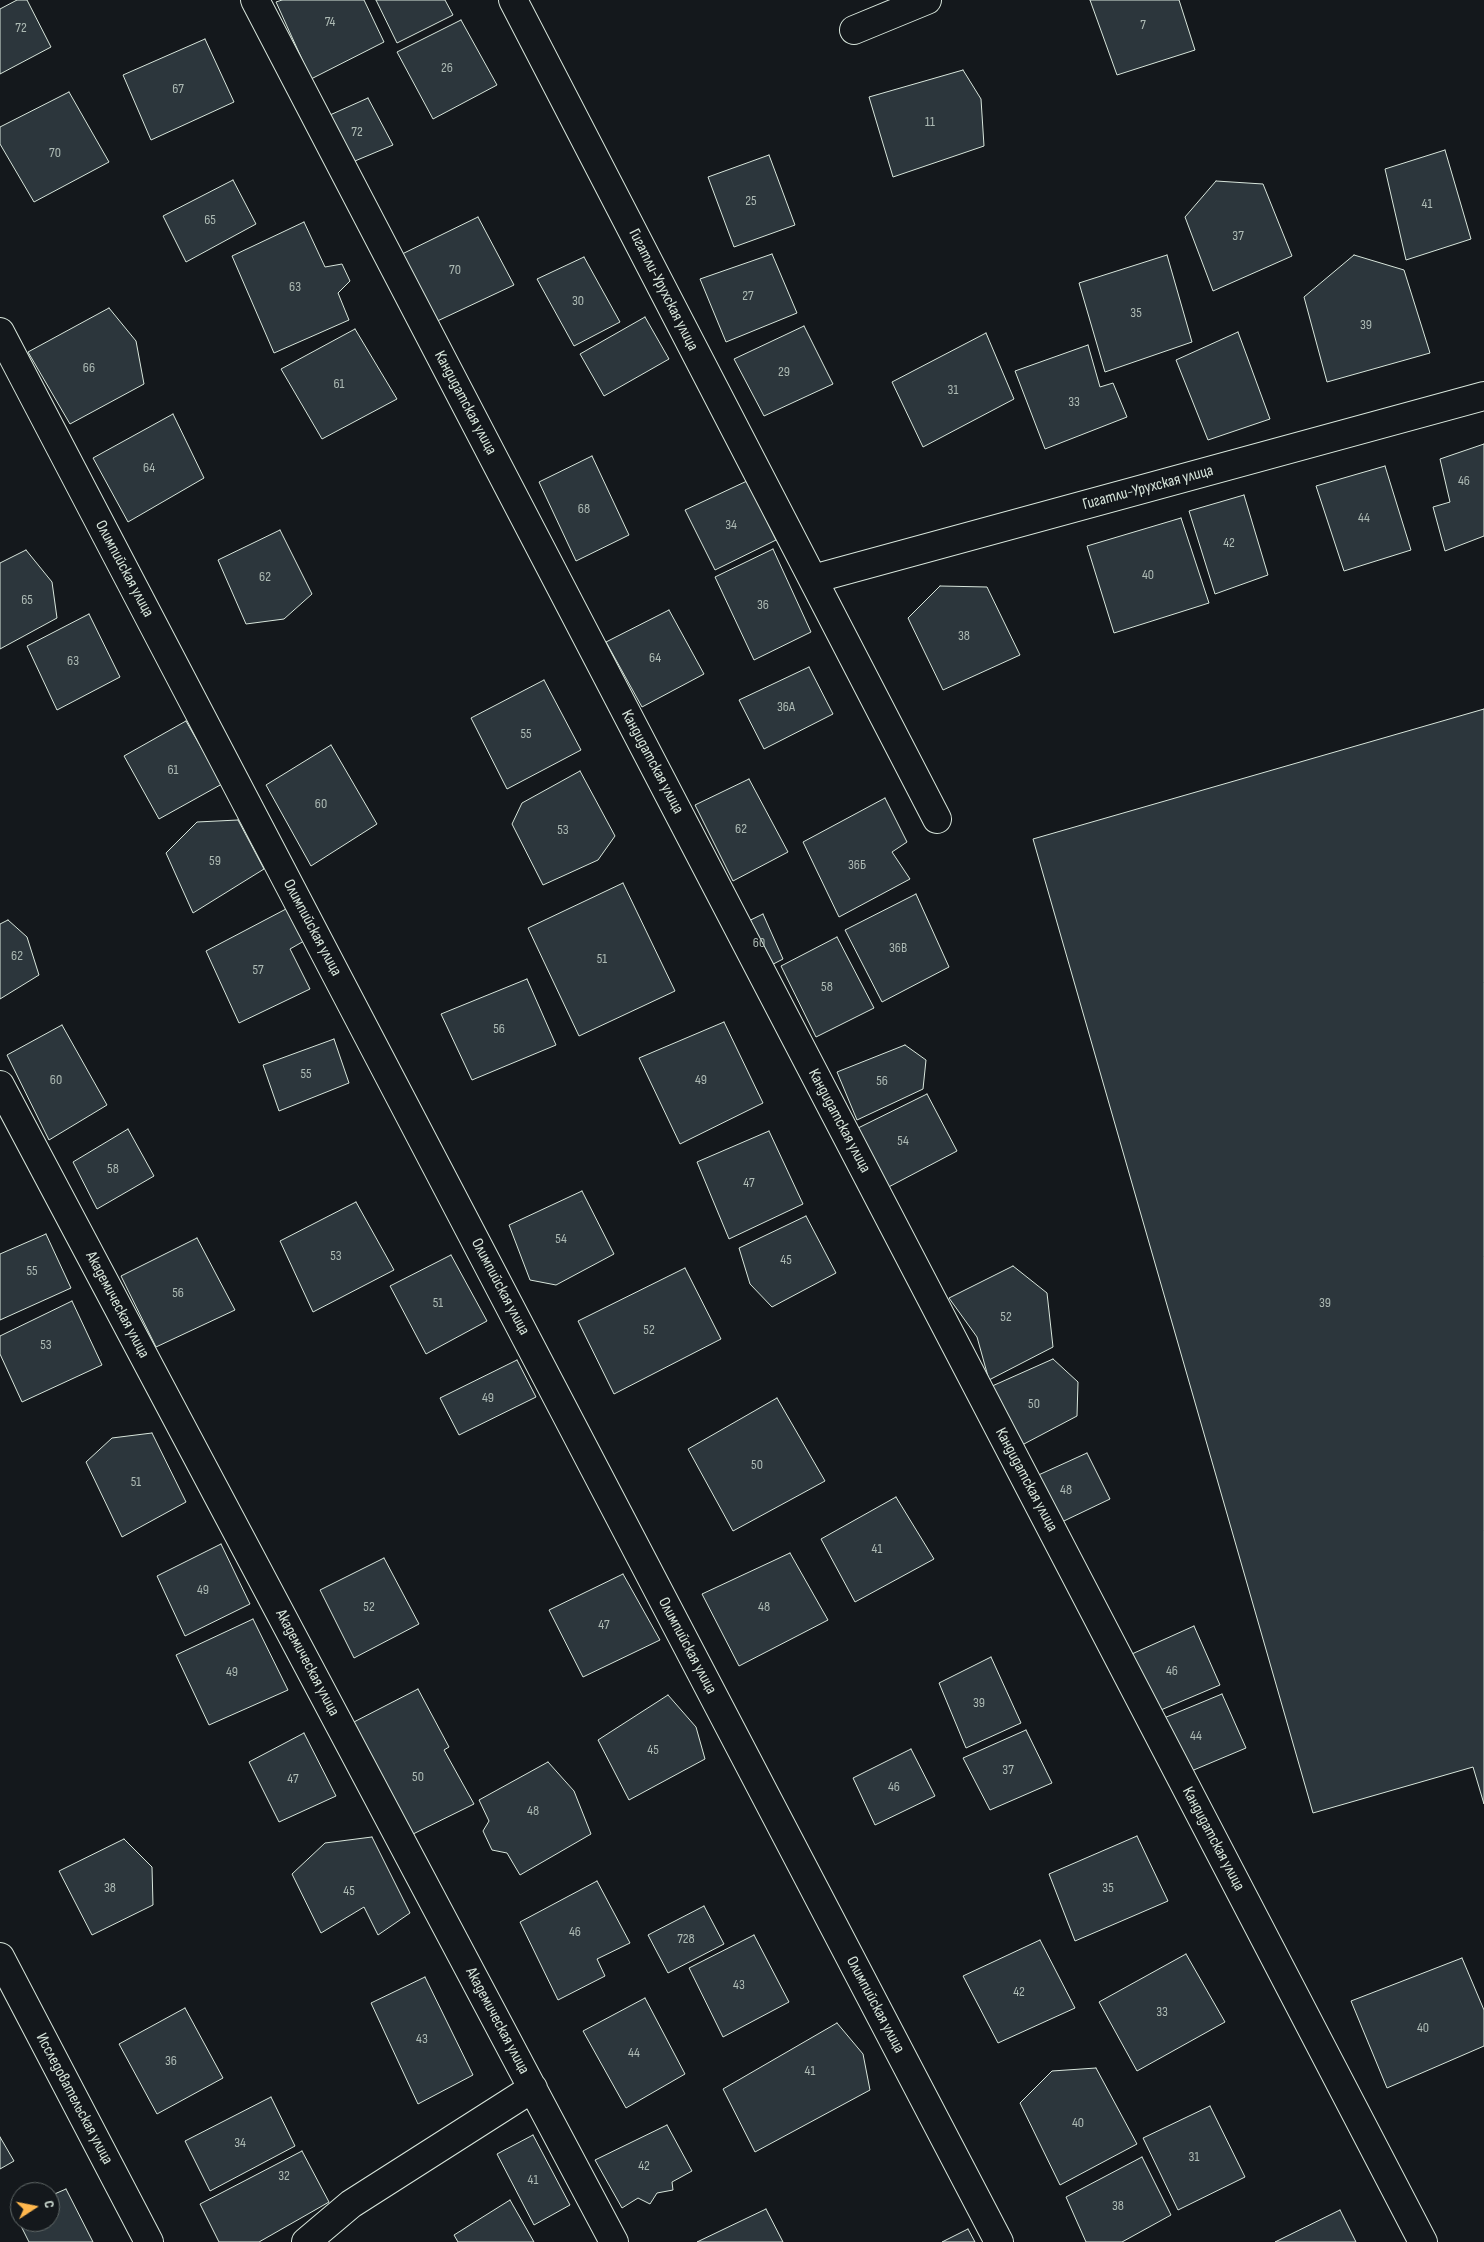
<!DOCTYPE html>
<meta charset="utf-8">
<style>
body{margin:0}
#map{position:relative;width:1484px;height:2242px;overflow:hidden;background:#14181c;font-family:"Sofia Sans Condensed",sans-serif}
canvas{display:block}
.north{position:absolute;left:10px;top:2182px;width:50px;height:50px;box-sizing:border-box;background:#14181c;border:1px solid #626a69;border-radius:50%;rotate:79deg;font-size:14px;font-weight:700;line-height:20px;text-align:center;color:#d8e6dc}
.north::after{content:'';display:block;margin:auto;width:18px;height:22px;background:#ffb74d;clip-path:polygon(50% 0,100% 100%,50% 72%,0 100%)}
</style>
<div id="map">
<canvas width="1484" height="2242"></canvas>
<div class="north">С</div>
</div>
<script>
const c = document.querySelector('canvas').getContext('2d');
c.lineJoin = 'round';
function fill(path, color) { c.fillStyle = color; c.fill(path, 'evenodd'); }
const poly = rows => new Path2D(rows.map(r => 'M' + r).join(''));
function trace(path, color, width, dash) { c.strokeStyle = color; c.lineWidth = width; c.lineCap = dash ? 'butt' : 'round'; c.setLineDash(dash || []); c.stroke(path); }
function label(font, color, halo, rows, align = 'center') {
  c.font = font + ' "Sofia Sans Condensed",sans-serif'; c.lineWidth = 4; c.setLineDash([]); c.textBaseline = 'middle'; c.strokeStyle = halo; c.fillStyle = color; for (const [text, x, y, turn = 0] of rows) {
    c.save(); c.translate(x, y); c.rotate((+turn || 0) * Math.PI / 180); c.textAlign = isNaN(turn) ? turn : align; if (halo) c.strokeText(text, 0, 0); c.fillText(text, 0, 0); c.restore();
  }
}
const building = poly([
 [17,0,27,0,51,47,0,74,0,9,17,0],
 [282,0,364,0,384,42,311,79,276,2,282,0],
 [376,0,445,0,453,15,397,43,376,0],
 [1090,0,1179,0,1195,50,1117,75,1090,0],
 [461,20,497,85,433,119,397,52,461,20],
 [205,39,234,102,151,140,123,75,205,39],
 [963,70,981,99,984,146,893,177,869,97,963,70],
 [69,92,109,162,34,202,0,144,0,127,69,92],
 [368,98,393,145,343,166,321,119,368,98],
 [1445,150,1471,239,1406,260,1385,169,1445,150],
 [769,155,795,225,734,247,708,177,769,155],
 [233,180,256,224,186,262,163,216,233,180],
 [1216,181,1263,184,1292,256,1213,291,1185,217,1216,181],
 [478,217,514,285,431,324,398,256,478,217],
 [304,222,325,267,342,264,350,281,338,293,349,320,274,353,232,256,304,222],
 [772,254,797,313,726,342,700,279,772,254],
 [1167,255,1192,342,1105,372,1079,283,1167,255],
 [1354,255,1404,270,1430,353,1327,382,1304,297,1354,255],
 [584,257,620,322,574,346,537,279,584,257],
 [109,308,136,341,144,384,70,424,28,352,109,308],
 [645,317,669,359,604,396,580,354,645,317],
 [804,326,833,384,764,416,734,359,804,326],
 [355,329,397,399,322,439,281,369,355,329],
 [1238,332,1270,419,1208,440,1176,360,1238,332],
 [986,333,1014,399,923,447,892,382,986,333],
 [1088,345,1100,387,1113,383,1127,417,1045,449,1015,371,1088,345],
 [173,414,204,478,128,522,93,458,173,414],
 [1484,444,1484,536,1445,551,1433,507,1450,502,1440,459,1484,444],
 [592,456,629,535,576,561,539,482,592,456],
 [1385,466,1411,550,1344,571,1316,486,1385,466],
 [747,481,776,540,715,570,685,510,747,481],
 [1244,495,1268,575,1215,594,1189,511,1244,495],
 [1181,518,1209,603,1114,633,1087,546,1181,518],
 [280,530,312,594,284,619,246,624,218,560,280,530],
 [773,549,811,632,754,660,715,577,773,549],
 [26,550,52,582,57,618,0,649,0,563,26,550],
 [940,586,987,587,1020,655,943,690,908,618,940,586],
 [669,610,704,674,642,707,606,642,669,610],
 [89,614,120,677,57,710,27,646,89,614],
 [809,667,833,714,764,749,739,700,809,667],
 [544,680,581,750,507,789,471,718,544,680],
 [1484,709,1484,1804,1473,1767,1313,1813,1033,839,1484,709],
 [186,721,222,784,159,819,124,756,186,721],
 [331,745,377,824,311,866,266,785,331,745],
 [580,771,615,836,598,860,543,885,512,824,522,803,580,771],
 [749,779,788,852,733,881,695,805,749,779],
 [885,798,907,842,892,852,910,879,839,917,803,842,885,798],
 [238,820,264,869,193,913,166,853,197,822,238,820],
 [623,883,675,991,579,1036,528,928,623,883],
 [916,894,949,967,882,1002,845,930,916,894],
 [286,909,304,941,290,949,310,989,239,1023,206,951,286,909],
 [763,914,783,959,756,973,734,928,763,914],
 [8,920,27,937,39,975,0,999,0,924,8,920],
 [837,937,874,1008,816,1037,781,966,837,937],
 [527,979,556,1045,472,1080,441,1014,527,979],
 [724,1022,763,1103,680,1144,639,1058,724,1022],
 [62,1025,107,1105,49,1140,7,1055,62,1025],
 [334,1039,349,1083,279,1111,263,1065,334,1039],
 [905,1045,926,1060,923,1089,857,1120,837,1072,905,1045],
 [927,1094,957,1151,881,1191,850,1132,927,1094],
 [128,1129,154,1176,97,1209,73,1162,128,1129],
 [769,1131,803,1204,729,1239,697,1162,769,1131],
 [582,1191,614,1254,556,1285,530,1280,509,1225,582,1191],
 [356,1202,394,1270,313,1312,280,1241,356,1202],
 [806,1216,836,1273,772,1307,750,1284,739,1248,806,1216],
 [46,1234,71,1288,0,1320,0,1254,46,1234],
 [197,1238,235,1310,156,1347,121,1276,197,1238],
 [451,1255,487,1321,426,1354,390,1286,451,1255],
 [1013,1266,1047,1293,1053,1347,989,1380,977,1337,949,1298,1013,1266],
 [685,1268,721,1339,614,1394,578,1321,685,1268],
 [72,1301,102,1365,22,1402,0,1354,0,1336,72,1301],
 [1053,1359,1078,1382,1077,1416,1005,1454,981,1391,1053,1359],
 [517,1360,536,1397,459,1435,440,1398,517,1360],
 [777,1398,825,1481,733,1531,688,1449,777,1398],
 [152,1433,186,1502,122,1537,86,1462,112,1438,152,1433],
 [1087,1453,1110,1499,1045,1530,1023,1482,1087,1453],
 [896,1497,934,1559,855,1602,821,1539,896,1497],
 [221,1544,250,1604,185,1636,157,1576,221,1544],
 [790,1553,828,1620,739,1666,702,1594,790,1553],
 [384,1558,419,1624,354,1658,320,1590,384,1558],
 [623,1574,660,1640,583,1677,549,1610,623,1574],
 [253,1619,288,1690,209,1725,176,1655,253,1619],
 [1194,1626,1220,1685,1149,1715,1123,1658,1194,1626],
 [991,1657,1021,1723,966,1748,939,1683,991,1657],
 [418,1689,449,1747,444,1750,474,1804,407,1837,350,1724,418,1689],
 [1222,1694,1246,1748,1170,1780,1147,1725,1222,1694],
 [668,1695,696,1727,705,1759,629,1800,598,1740,668,1695],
 [1026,1730,1052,1783,990,1810,963,1758,1026,1730],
 [304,1733,336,1796,279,1822,249,1762,304,1733],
 [911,1749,935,1796,875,1825,853,1778,911,1749],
 [548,1762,574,1791,591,1834,520,1875,507,1853,492,1850,483,1831,489,1821,479,1800,548,1762],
 [1137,1836,1168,1901,1075,1941,1049,1874,1137,1836],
 [372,1837,410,1913,378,1935,364,1907,321,1933,292,1874,325,1843,372,1837],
 [124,1839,152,1867,153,1905,92,1935,59,1871,124,1839],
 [597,1881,630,1943,597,1959,605,1976,558,2000,520,1922,597,1881],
 [704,1906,724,1944,668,1973,648,1935,704,1906],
 [754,1935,789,2002,723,2037,689,1968,754,1935],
 [1040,1940,1075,2008,998,2043,963,1976,1040,1940],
 [1186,1954,1225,2022,1137,2071,1099,2002,1186,1954],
 [1462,1958,1484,2010,1484,2046,1387,2088,1351,2001,1462,1958],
 [425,1977,473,2075,418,2104,371,2003,425,1977],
 [645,1998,685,2074,626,2108,583,2031,645,1998],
 [185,2008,223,2078,157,2114,119,2044,185,2008],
 [837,2023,863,2054,870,2090,755,2152,723,2089,837,2023],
 [1096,2068,1137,2144,1060,2185,1020,2103,1052,2071,1096,2068],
 [271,2097,295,2146,210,2191,185,2141,271,2097],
 [1210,2106,1245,2177,1178,2210,1143,2138,1210,2106],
 [667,2125,692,2171,672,2182,673,2190,657,2193,650,2204,638,2198,622,2208,595,2160,667,2125],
 [533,2135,570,2205,534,2225,497,2154,533,2135],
 [0,2137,14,2161,0,2169,0,2137],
 [302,2151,329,2202,259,2242,219,2242,200,2204,302,2151],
 [1142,2157,1171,2215,1122,2242,1086,2242,1066,2197,1142,2157],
 [66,2189,93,2242,29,2242,15,2214,20,2211,20,2222,50,2222,50,2196,66,2189],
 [510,2200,534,2242,458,2242,454,2235,510,2200],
 [766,2209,783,2242,697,2242,766,2209],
 [1340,2210,1356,2242,1275,2242,1340,2210],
 [968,2229,975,2242,942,2242,968,2229]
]);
fill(building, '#2c363c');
trace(building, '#d8e6dc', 1);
const minor = poly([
 [255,0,1423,2242],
 [513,0,937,819],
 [854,30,927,0],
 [0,332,999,2242],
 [813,579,1484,396],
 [0,1085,614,2242],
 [0,1957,149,2242],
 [306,2242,351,2204,533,2088]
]);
trace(minor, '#d8e6dc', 30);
trace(minor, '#14181c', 28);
label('14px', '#adbab4', null, [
 ["74",330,22],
 ["7",1143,25],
 ["72",21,28],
 ["26",447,68],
 ["67",178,89],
 ["11",930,122],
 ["72",357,132],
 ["70",55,153],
 ["25",751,201],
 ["41",1427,204],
 ["65",210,220],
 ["37",1238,236],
 ["70",455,270],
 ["63",295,287],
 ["27",748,296],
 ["30",578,301],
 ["35",1136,313],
 ["39",1366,325],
 ["66",89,368],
 ["29",784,372],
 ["61",339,384],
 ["31",953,390],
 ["33",1074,402],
 ["64",149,468],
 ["46",1464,481],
 ["68",584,509],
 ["44",1364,518],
 ["34",731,525],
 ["42",1229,543],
 ["40",1148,575],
 ["62",265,577],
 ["65",27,600],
 ["36",763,605],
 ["38",964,636],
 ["64",655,658],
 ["63",73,661],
 ["36А",786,707],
 ["55",526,734],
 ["61",173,770],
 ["60",321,804],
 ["62",741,829],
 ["53",563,830],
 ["59",215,861],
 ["36Б",857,865],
 ["60",759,943],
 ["36В",898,948],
 ["62",17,956],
 ["51",602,959],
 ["57",258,970],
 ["58",827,987],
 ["56",499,1029],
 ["55",306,1074],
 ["60",56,1080],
 ["49",701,1080],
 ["56",882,1081],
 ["54",903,1141],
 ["58",113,1169],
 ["47",749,1183],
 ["54",561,1239],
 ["53",336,1256],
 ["45",786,1260],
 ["55",32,1271],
 ["56",178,1293],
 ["51",438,1303],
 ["39",1325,1303],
 ["52",1006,1317],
 ["52",649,1330],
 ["53",46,1345],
 ["49",488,1398],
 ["50",1034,1404],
 ["50",757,1465],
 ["51",136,1482],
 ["48",1066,1490],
 ["41",877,1549],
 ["49",203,1590],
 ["52",369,1607],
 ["48",764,1607],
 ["47",604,1625],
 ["46",1172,1671],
 ["49",232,1672],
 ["39",979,1703],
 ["44",1196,1736],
 ["45",653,1750],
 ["37",1008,1770],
 ["50",418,1777],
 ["47",293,1779],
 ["46",894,1787],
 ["48",533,1811],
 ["38",110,1888],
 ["35",1108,1888],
 ["45",349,1891],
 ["46",575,1932],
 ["728",686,1939],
 ["43",739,1985],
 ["42",1019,1992],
 ["33",1162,2012],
 ["40",1423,2028],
 ["43",422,2039],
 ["44",634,2053],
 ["36",171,2061],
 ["41",810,2071],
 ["40",1078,2123],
 ["34",240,2143],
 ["31",1194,2157],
 ["42",644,2166],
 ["32",284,2176],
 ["41",533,2180],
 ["38",1118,2206]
]);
label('16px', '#d8e6dc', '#14181c', [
 ["Гигатли-Урухская улица",663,290,63],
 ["Кандидатская улица",465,403,62],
 ["Гигатли-Урухская улица",1148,488,-15],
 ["Олимпийская улица",124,569,62],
 ["Кандидатская улица",652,762,62],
 ["Олимпийская улица",312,928,62],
 ["Кандидатская улица",839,1121,62],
 ["Олимпийская улица",500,1287,62],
 ["Академическая улица",117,1305,62],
 ["Кандидатская улица",1026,1480,62],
 ["Олимпийская улица",687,1646,62],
 ["Академическая улица",307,1663,62],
 ["Кандидатская улица",1213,1839,62],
 ["Олимпийская улица",875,2005,62],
 ["Академическая улица",497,2021,62],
 ["Исследовательская улица",74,2099,62]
]);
</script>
